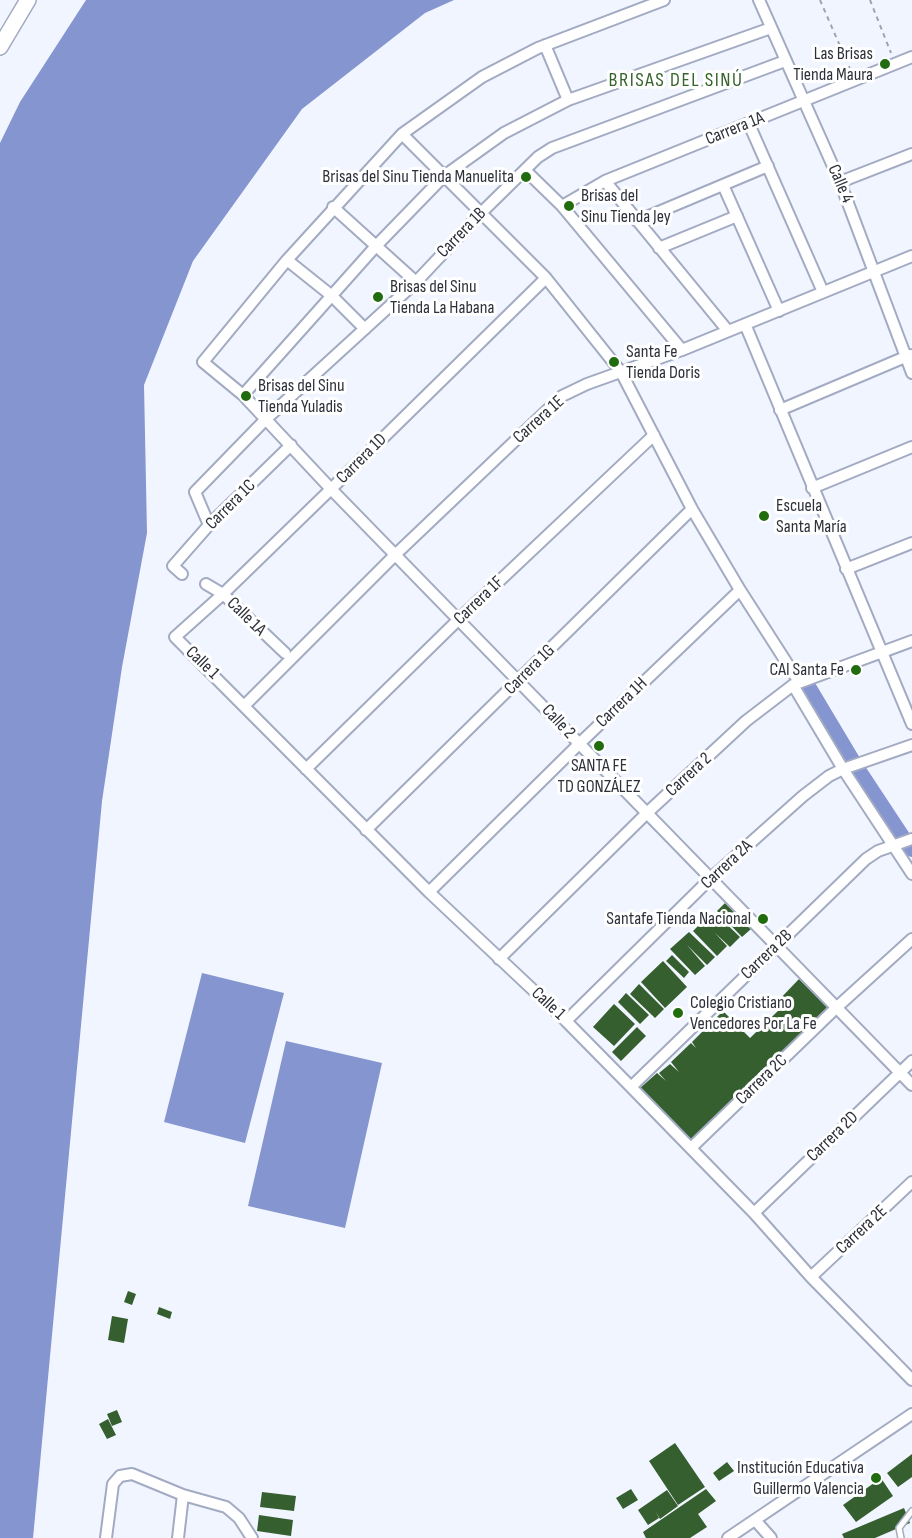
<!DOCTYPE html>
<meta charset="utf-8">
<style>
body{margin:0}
canvas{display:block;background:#f1f5ff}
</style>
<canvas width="912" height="1538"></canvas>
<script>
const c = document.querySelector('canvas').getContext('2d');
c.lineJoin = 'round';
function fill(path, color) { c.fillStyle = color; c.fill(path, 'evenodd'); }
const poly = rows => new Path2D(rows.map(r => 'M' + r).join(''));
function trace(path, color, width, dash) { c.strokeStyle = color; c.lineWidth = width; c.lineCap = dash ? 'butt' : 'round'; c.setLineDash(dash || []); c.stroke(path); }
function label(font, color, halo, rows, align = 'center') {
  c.font = font + ' "Sofia Sans Condensed",sans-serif'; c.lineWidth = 6; c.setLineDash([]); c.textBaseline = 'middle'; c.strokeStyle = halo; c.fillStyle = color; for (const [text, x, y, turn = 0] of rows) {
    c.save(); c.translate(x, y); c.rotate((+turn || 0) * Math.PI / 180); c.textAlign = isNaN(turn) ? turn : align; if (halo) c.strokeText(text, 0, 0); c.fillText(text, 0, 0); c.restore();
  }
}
fill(poly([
 [86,0,454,0,425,13,302,109,193,261,144,385,147,533,122,667,102,801,33,1538,0,1538,0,143,20,102],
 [202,973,284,993,245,1143,164,1122],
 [286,1041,382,1063,345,1228,248,1206]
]), '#8495cf');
trace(poly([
 [807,683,856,765,912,850]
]), '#8495cf', 14);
fill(poly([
 [725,903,751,929,742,937,717,911],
 [716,914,740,937,730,947,715,933,727,946,717,956,693,931,703,921,706,924],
 [689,932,715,957,707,965,687,945,705,966,695,975,670,949],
 [672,955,689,972,684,978,666,961],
 [663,961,687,987,665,1008,641,982],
 [799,979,831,1011,695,1145,639,1089,657,1073,666,1081,659,1073,670,1064,679,1072,671,1062,691,1043,696,1048,692,1042,723,1011,750,1038,781,1008,776,1003],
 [639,984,664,1009,655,1018,630,994],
 [626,993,649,1015,640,1024,618,1002],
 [614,1004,635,1024,614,1046,593,1027],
 [637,1027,646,1036,621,1061,612,1052],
 [128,1291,136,1294,132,1305,124,1302],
 [159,1307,172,1312,170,1319,157,1314],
 [112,1316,128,1319,124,1343,108,1340],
 [117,1410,122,1422,112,1426,107,1414],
 [108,1419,116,1435,107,1439,99,1424],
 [675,1443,705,1487,678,1505,649,1461],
 [912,1454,912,1477,898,1487,887,1473],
 [727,1462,734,1471,719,1481,713,1473],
 [881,1478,893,1496,856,1522,843,1505],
 [631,1489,638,1500,623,1509,616,1498],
 [706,1489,716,1501,698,1514,707,1527,690,1538,646,1538,643,1532],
 [667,1490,678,1506,660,1519,656,1512,659,1518,648,1525,638,1510],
 [262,1492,296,1496,294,1511,260,1507],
 [904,1508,910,1523,875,1538,844,1538,842,1534],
 [259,1515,293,1520,291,1536,257,1531]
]), '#365f2f');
const lane = poly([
 [901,1538,899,1528,912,1511]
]);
const street = poly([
 [664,0,538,48,482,77,402,134,287,260,203,362,243,395,331,489,912,1085],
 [759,0,840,182,912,373],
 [545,45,568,100],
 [749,124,823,292],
 [402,134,546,278,621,372,692,509,740,590,799,682],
 [525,170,562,206,682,350],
 [605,181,728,331],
 [840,182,912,154],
 [723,185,779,311],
 [562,206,605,181,912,57],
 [333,207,416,282],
 [637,221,768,166],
 [659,248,737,216],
 [287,260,332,296,365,329],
 [546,278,331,489,223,594,175,637,429,892,566,1021,631,1087,754,1213,811,1277,912,1380],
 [745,324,912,724],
 [243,395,376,246,444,176,504,133,568,100,771,28],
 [780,410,910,355],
 [812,488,912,447],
 [209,525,195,492,266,419,416,282,481,213,538,157,552,148,785,61],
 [846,569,912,543],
 [182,574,173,566,209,525,291,445],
 [206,584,223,594,285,653],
 [793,685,843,769,912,874],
 [245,705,396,554,562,396,587,384,682,350,912,256],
 [306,769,458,620,654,435],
 [366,830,692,509],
 [429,892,579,744,740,590],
 [499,959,648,812,746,721,793,685,912,641],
 [566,1021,710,879,803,796,829,776,843,769,912,745],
 [631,1087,866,859,878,851,912,839],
 [691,1148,836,1008,912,939],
 [754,1213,912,1061],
 [811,1277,912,1182],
 [755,1520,771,1538],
 [106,1538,113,1484,120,1476,132,1474,183,1495,226,1507,239,1518,252,1538],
 [178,1538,183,1495],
 [728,1538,912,1414]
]);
const secondary = poly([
 [0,47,28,0]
]);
trace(lane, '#a3abc3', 8);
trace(street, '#a3abc3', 14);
trace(secondary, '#a3abc3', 18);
trace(poly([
 [820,0,850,69],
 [870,0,891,53]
]), '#a0a4ad', 2, [4.5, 4.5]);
trace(lane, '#fff', 5);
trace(street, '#fff', 10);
trace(secondary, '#fff', 15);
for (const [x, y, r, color] of [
 [885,64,6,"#206c0e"],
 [526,177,6,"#206c0e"],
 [569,206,6,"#206c0e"],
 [378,297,6,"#206c0e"],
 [614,362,6,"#206c0e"],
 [246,396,6,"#206c0e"],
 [764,516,6,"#206c0e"],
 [856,670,6,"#206c0e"],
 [599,746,6,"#206c0e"],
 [763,919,6,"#206c0e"],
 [678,1013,6,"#206c0e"],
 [876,1478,6,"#206c0e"]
]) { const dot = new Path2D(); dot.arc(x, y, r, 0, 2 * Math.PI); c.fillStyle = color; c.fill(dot); trace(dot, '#fff', 2); }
label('18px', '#2e313a', '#fff', [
 ["Las Brisas",873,54,"right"],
 ["Tienda Maura",873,75,"right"],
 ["Brisas del Sinu Tienda Manuelita",514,177,"right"],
 ["Brisas del",581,196],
 ["Sinu Tienda Jey",581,217],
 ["Brisas del Sinu",390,287],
 ["Tienda La Habana",390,308],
 ["Santa Fe",626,352],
 ["Tienda Doris",626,373],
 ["Brisas del Sinu",258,386],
 ["Tienda Yuladis",258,407],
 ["Escuela",776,506],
 ["Santa María",776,527],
 ["CAI Santa Fe",844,670,"right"],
 ["SANTA FE",599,766,"center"],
 ["TD GONZÁLEZ",599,787,"center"],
 ["Santafe Tienda Nacional",751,919,"right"],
 ["Colegio Cristiano",690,1003],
 ["Vencedores Por La Fe",690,1024],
 ["Institución Educativa",864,1468,"right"],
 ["Guillermo Valencia",864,1489,"right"]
], 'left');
label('18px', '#2e313a', '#fff', [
 ["Carrera 1A",735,129,-22],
 ["Calle 4",840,184,67],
 ["Carrera 1B",462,233,-46],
 ["Carrera 1E",539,420,-42],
 ["Carrera 1D",362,459,-45],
 ["Carrera 1C",231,505,-45],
 ["Carrera 1F",479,601,-44],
 ["Calle 1A",246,617,44],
 ["Calle 1",202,663,44],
 ["Carrera 1G",530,670,-45],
 ["Carrera 1H",622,703,-44],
 ["Calle 2",558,722,47],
 ["Carrera 2",689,775,-43],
 ["Carrera 2A",727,865,-43],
 ["Carrera 2B",767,955,-44],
 ["Calle 1",548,1004,43],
 ["Carrera 2C",762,1080,-44],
 ["Carrera 2D",833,1137,-44],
 ["Carrera 2E",862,1230,-43]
]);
c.letterSpacing = '1.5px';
label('20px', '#35642c', '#fff', [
 ["BRISAS DEL SINÚ",676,81]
]);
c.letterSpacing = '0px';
</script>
